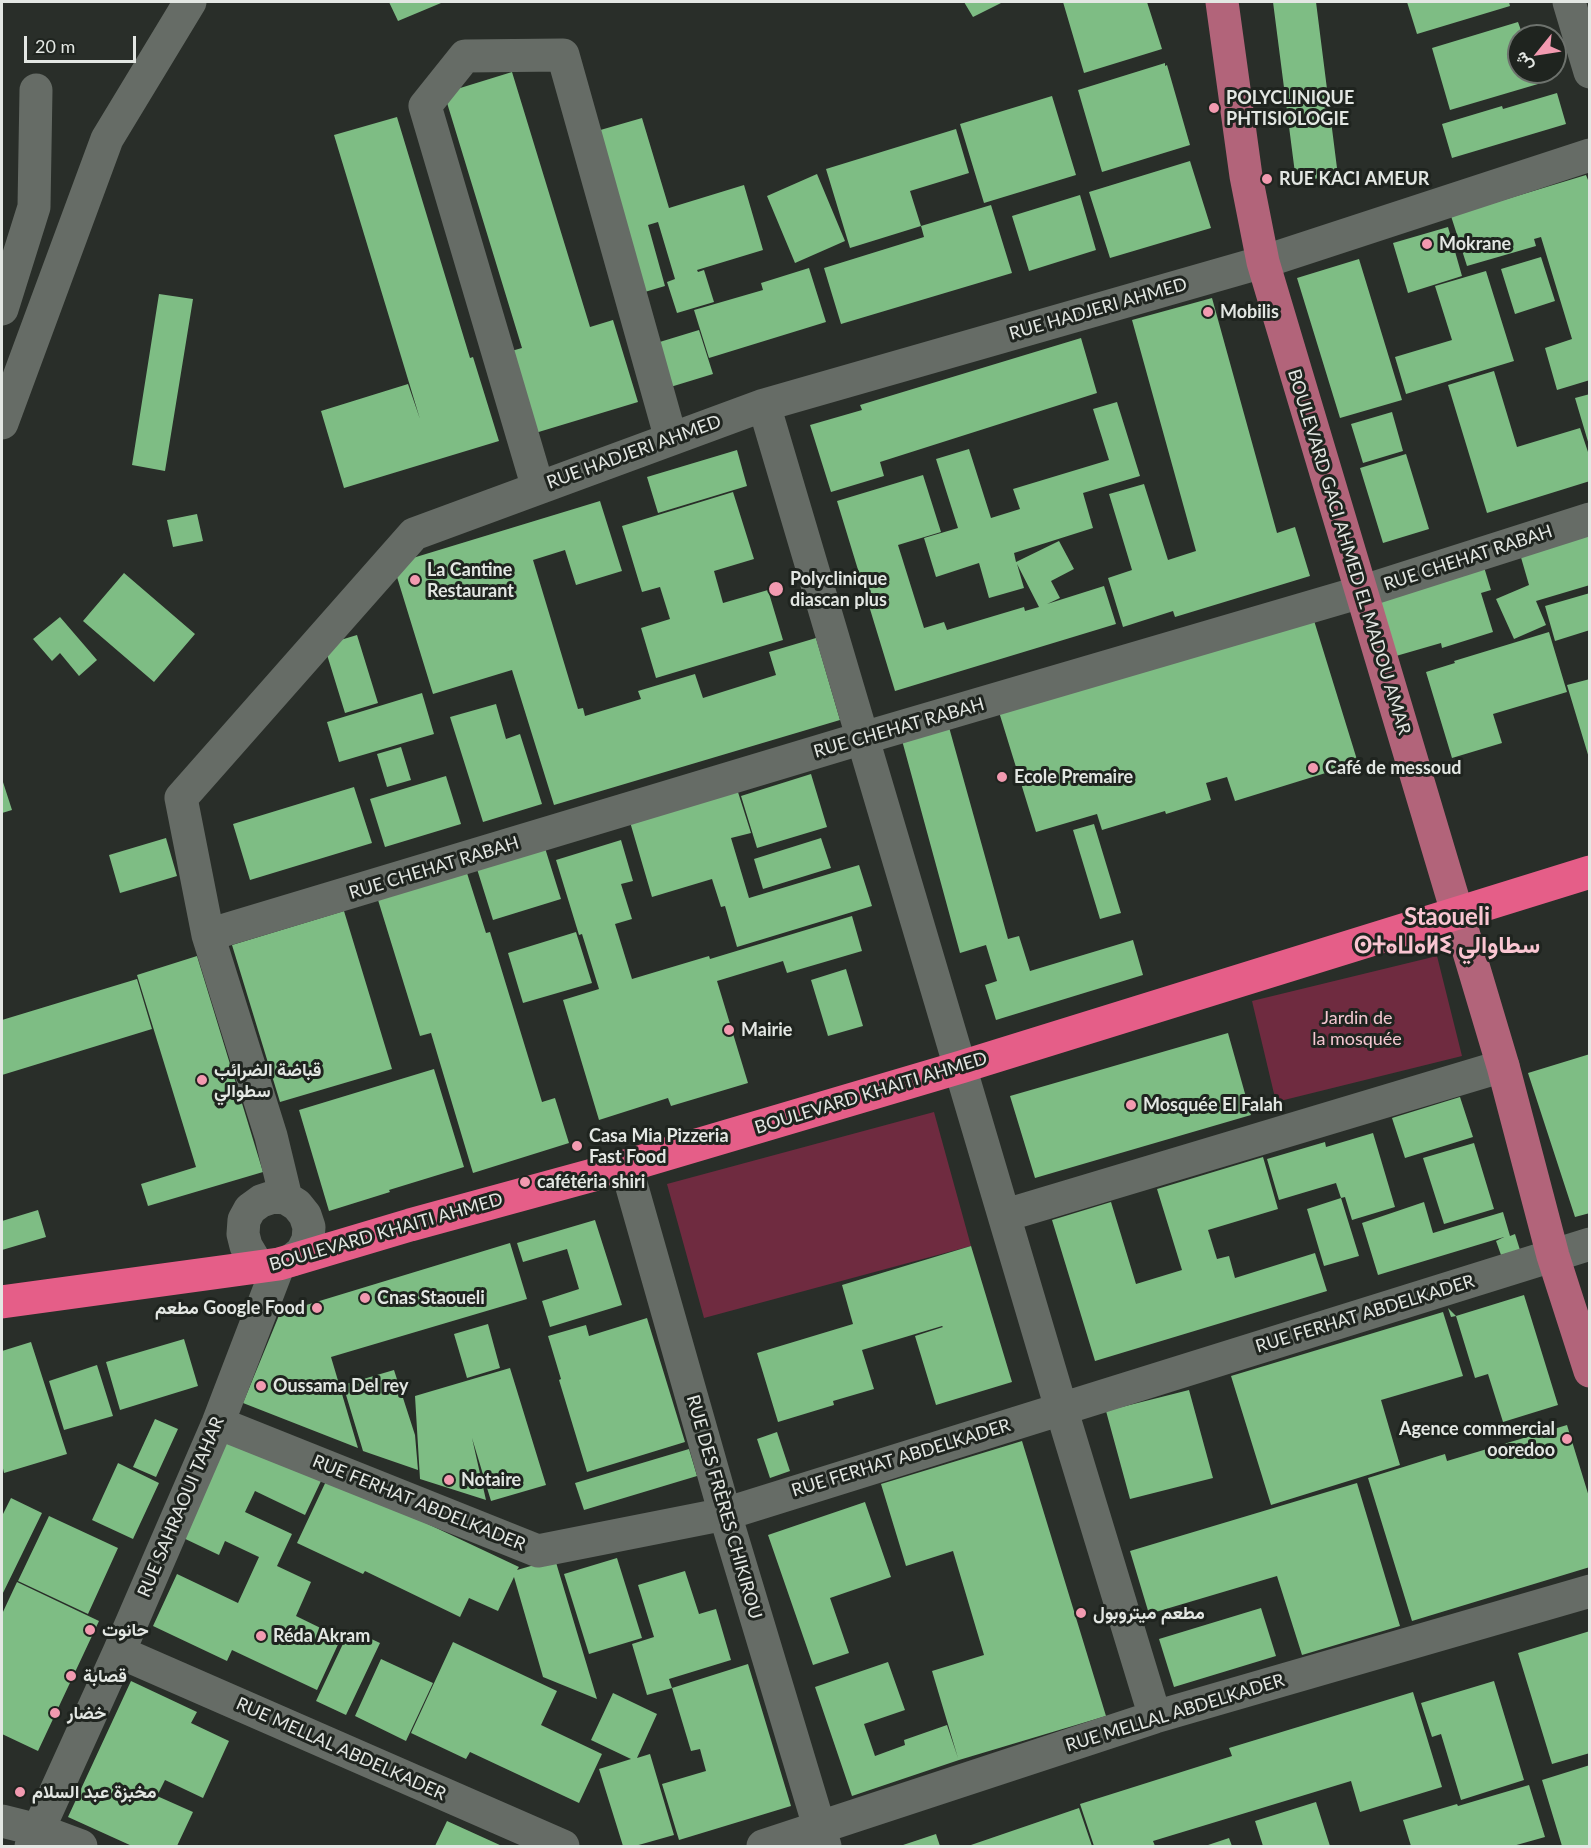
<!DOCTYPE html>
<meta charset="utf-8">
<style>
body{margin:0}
#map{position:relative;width:1591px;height:1848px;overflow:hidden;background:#292e29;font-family:Lato,Vazirmatn,sans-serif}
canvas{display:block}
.frame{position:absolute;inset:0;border:3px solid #e3e7e3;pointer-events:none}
.north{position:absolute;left:1507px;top:24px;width:60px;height:60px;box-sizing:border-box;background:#1f241f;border:2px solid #6d726d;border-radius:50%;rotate:240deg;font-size:16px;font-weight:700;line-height:24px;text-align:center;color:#e3e7e3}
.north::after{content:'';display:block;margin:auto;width:21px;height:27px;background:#f29ab0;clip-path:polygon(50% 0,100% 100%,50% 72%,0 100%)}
.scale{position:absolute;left:24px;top:36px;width:112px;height:27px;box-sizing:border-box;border:3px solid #e3e7e3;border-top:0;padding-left:8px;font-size:18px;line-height:21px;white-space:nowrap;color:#e3e7e3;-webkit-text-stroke:4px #1f241f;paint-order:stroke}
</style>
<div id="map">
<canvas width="1591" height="1848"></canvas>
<div class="frame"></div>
<div class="north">ش</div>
<div class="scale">20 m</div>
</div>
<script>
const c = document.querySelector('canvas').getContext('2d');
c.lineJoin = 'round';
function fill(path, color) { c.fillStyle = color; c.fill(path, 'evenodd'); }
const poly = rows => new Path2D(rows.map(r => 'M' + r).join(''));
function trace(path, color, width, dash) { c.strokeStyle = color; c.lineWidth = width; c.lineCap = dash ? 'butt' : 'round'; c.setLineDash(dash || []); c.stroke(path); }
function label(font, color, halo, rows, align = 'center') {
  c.font = font + ' Lato,Vazirmatn,"Noto Sans Tifinagh",sans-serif'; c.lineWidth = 6; c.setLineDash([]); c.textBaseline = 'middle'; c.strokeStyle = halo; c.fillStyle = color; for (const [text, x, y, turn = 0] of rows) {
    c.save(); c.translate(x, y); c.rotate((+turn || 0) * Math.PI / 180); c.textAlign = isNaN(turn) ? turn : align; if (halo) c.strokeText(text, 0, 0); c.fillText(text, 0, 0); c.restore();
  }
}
fill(poly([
 [1437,956,1462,1056,1276,1102,1252,1001],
 [934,1112,971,1246,704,1318,667,1184]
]), '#6f2b40');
fill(poly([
 [389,2,440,2,441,3,398,21],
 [964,2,1003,2,973,17],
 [1063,2,1147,2,1162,49,1084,73],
 [1273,2,1316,2,1338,176,1296,181],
 [1407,2,1509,2,1510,6,1417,34],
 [1518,22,1523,36,1519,36,1519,72,1534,72,1538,84,1450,110,1432,48],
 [1165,63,1165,66,1167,65,1190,145,1102,172,1078,90],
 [512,72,590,327,613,320,638,402,522,437,497,355,522,348,444,93],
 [1557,93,1566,124,1452,158,1442,124,1502,106,1503,109],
 [1052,96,1076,175,984,203,960,124],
 [397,117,470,358,473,357,499,441,344,488,321,411,408,384,420,419,334,135],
 [642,118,669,208,744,185,763,250,697,270,698,272,704,270,714,302,677,313,667,282,675,279,658,222,648,225,665,286,638,294,590,133],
 [956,129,969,173,910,191,921,226,850,248,826,169],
 [1190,161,1211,228,1110,258,1089,192],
 [817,174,845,241,795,263,767,196],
 [1586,175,1590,185,1590,380,1557,390,1545,348,1572,339,1541,237,1534,239,1536,246,1467,266,1451,216],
 [1080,195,1096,250,1029,271,1012,216],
 [991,205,1012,273,841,324,824,268,924,237,921,226],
 [1448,227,1462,276,1408,293,1393,243],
 [1541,257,1555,301,1515,314,1501,269],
 [1359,259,1402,400,1340,418,1297,278],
 [809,268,826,322,709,358,694,310,763,290,761,283],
 [1486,271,1514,361,1406,394,1395,357,1452,340,1435,286],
 [159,294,193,299,165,471,132,465],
 [1212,298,1277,533,1295,527,1310,576,1175,617,1173,611,1123,627,1108,578,1132,570,1109,494,1144,484,1168,560,1196,551,1132,320],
 [699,330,713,374,654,392,640,348],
 [1081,338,1097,393,880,462,884,476,831,492,810,425,862,410,860,405],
 [1494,371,1517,447,1580,428,1590,458,1590,481,1487,513,1448,385],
 [1590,394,1590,444,1589,445,1575,398],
 [1117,402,1140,476,1083,493,1093,528,1014,553,1016,562,1059,541,1074,569,1051,581,1060,598,1047,604,1104,586,1116,624,895,691,837,501,923,475,941,532,898,545,924,628,944,622,947,630,1024,607,1025,611,1039,607,1017,564,1024,588,989,598,979,563,936,577,924,538,958,528,936,459,969,449,991,518,1020,509,1013,489,1109,460,1093,409],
 [1392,412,1403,451,1363,463,1351,424],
 [737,450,747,486,658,513,647,477],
 [1406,454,1429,529,1383,543,1360,468],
 [733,492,754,559,714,571,723,603,768,590,783,640,656,678,641,628,670,619,660,587,642,592,622,526],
 [600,501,622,571,576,585,565,550,533,560,578,709,583,708,585,716,641,699,638,691,695,674,703,698,776,675,769,652,816,638,840,720,554,805,512,670,433,694,393,564],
 [197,514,203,541,173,547,167,520],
 [1590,533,1590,585,1536,601,1546,625,1514,639,1496,599,1529,585,1520,554],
 [1484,567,1491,590,1481,593,1493,632,1442,648,1441,643,1396,656,1378,599],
 [124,573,195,634,154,682,83,621],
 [1590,593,1590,630,1555,641,1545,606],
 [1312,614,1358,763,1235,801,1227,777,1206,783,1211,800,1166,814,1165,811,1102,830,1097,814,1036,832,999,712],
 [60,617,97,660,79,676,60,653,52,661,33,639],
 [1549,632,1567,692,1493,714,1502,743,1452,758,1426,672,1455,663,1454,661],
 [357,635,378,703,345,713,324,645],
 [1590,679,1590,758,1589,758,1567,685],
 [422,693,434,734,339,762,327,722],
 [496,704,506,739,520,734,542,804,483,822,450,717],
 [947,720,1008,939,1019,936,1030,971,1133,940,1143,975,996,1020,985,985,997,981,986,945,960,953,900,733],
 [401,747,411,780,387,787,377,754],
 [811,774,827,827,757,848,741,796],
 [446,776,461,824,385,847,370,799],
 [2,779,12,810,2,813],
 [354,787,372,843,250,880,233,824],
 [737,789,751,833,731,838,749,898,859,865,872,906,737,947,725,906,721,907,712,879,652,897,630,822],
 [1094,824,1121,913,1100,919,1073,830],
 [166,838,177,876,120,893,109,855],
 [821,838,831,868,763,889,754,859],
 [621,840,633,881,621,884,632,919,615,924,632,979,709,956,710,959,852,916,862,951,787,973,783,961,717,981,748,1083,671,1106,668,1098,599,1120,563,1000,599,989,582,934,579,935,556,860],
 [545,848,561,899,493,920,477,869],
 [467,873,486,933,490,932,542,1102,555,1098,569,1143,473,1173,431,1033,420,1036,378,900],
 [344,911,392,1069,280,1102,232,945],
 [576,932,592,983,523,1003,508,953],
 [197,956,263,1172,148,1206,141,1184,196,1167,137,975],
 [846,969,863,1026,828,1036,811,980],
 [137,979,152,1029,2,1075,2,1020],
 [1228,1033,1251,1115,1035,1178,1010,1096],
 [1590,1054,1590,1213,1575,1217,1528,1073],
 [434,1069,464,1167,389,1190,390,1192,329,1211,299,1110],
 [1460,1097,1473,1137,1405,1158,1392,1118],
 [1373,1133,1395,1207,1352,1220,1345,1197,1341,1198,1336,1183,1279,1200,1267,1159,1325,1142,1326,1147],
 [1474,1143,1494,1209,1444,1224,1423,1158],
 [1263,1157,1278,1209,1208,1230,1217,1259,1229,1256,1235,1278,1315,1253,1327,1291,1095,1361,1052,1220,1111,1202,1136,1284,1182,1270,1157,1189],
 [1341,1198,1359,1256,1324,1266,1307,1209],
 [1424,1202,1433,1233,1503,1212,1510,1236,1515,1234,1520,1250,1501,1255,1496,1241,1504,1237,1378,1275,1362,1223],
 [38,1210,46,1237,2,1250,2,1221],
 [595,1220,622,1305,550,1327,542,1301,579,1289,567,1249,523,1262,517,1243],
 [510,1243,527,1299,331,1357,358,1448,243,1403,280,1313],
 [971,1246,1012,1382,936,1405,915,1336,943,1327,942,1326,862,1350,874,1389,833,1401,834,1405,778,1422,757,1353,853,1324,842,1285],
 [1524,1295,1558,1405,1503,1422,1488,1374,1475,1378,1456,1316,1451,1317,1448,1308,1456,1316],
 [1443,1312,1463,1376,1381,1400,1400,1465,1271,1505,1231,1376],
 [647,1318,685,1442,587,1472,559,1380,561,1379,548,1336,586,1325,589,1336],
 [488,1324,500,1368,467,1378,454,1334],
 [184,1339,198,1386,120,1410,106,1362],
 [31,1342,67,1454,4,1473,2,1464,2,1351],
 [97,1365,113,1416,64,1430,49,1381],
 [510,1368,546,1485,491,1501,472,1438,486,1500,420,1479,415,1396],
 [394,1370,415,1435,418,1470,363,1451,343,1385],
 [1189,1390,1213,1478,1130,1499,1106,1411],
 [155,1419,178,1429,156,1477,133,1467],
 [1567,1425,1590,1500,1590,1567,1412,1621,1368,1478,1445,1454,1447,1461],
 [777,1432,790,1471,770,1478,757,1439],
 [224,1435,321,1481,305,1515,255,1491,245,1512,292,1534,277,1566,311,1582,296,1616,341,1638,317,1690,232,1650,227,1661,153,1626,177,1574,238,1603,259,1557,225,1541,219,1555,177,1535],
 [1022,1441,1106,1716,959,1760,852,1796,815,1687,888,1662,905,1710,864,1724,875,1756,905,1745,904,1740,947,1725,958,1758,932,1671,984,1655,953,1551,906,1566,881,1484],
 [689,1449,697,1476,584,1510,575,1483],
 [118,1463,159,1483,133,1539,92,1520],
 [328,1477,519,1567,517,1570,555,1559,597,1699,543,1677,514,1577,498,1611,469,1598,460,1617,365,1571,363,1574,297,1543],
 [1357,1483,1400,1626,1302,1655,1277,1576,1149,1614,1130,1551],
 [11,1498,42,1513,2,1595,2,1516],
 [865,1502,891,1577,830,1598,849,1653,813,1665,768,1535],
 [49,1516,118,1548,88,1614,18,1581],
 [617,1558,642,1638,589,1654,564,1574],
 [685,1571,699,1614,716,1609,731,1660,669,1679,672,1688,647,1695,632,1644,654,1637,638,1585],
 [17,1582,99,1621,38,1751,2,1734,2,1614],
 [1261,1608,1276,1656,1174,1687,1159,1639],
 [350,1629,380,1643,346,1715,316,1701],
 [1590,1631,1590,1753,1552,1764,1518,1653],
 [453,1642,557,1691,541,1725,602,1754,579,1803,470,1752,466,1759,411,1733],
 [381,1659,433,1683,406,1741,355,1716],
 [748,1664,791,1806,679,1840,662,1784,706,1771,700,1749,691,1751,672,1688],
 [131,1681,197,1712,191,1723,229,1741,203,1798,165,1780,157,1796,193,1812,177,1846,132,1846,68,1817],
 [1494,1681,1524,1780,1461,1800,1441,1734,1432,1737,1421,1703],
 [1413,1692,1442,1787,1360,1812,1351,1781,1153,1841,1155,1846,1094,1846,1080,1804,1232,1756,1229,1748],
 [613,1693,657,1714,637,1758,650,1754,674,1835,635,1846,623,1846,599,1769,631,1759,591,1740],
 [1590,1765,1590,1846,1562,1846,1542,1780],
 [1529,1785,1545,1837,1513,1846,1411,1846,1403,1820,1457,1804,1458,1806],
 [1316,1802,1330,1846,1263,1846,1255,1821],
 [1079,1808,1092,1846,968,1846],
 [447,1821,502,1846,435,1846],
 [936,1834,940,1846,900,1846],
 [1229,1838,1232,1846,1205,1846]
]), '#7ebd84');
trace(poly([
 [1569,2,1590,72],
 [2,309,34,207,36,90],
 [764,405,1061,1408,1155,1717],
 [2,423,107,139,190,2],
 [538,488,425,106,465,56,563,55,671,439],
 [208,935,863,738,1361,592,1590,519],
 [626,1166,725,1514,825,1846],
 [286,1198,271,1136,208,935,181,798,414,534,764,405,1263,262,1590,155],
 [1006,1215,1503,1066],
 [259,1268,246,1246,243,1234,244,1220,250,1209,261,1201,273,1197,286,1198,297,1205,305,1215,309,1227,308,1240,302,1252,292,1260],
 [218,1423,538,1551,725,1514,1590,1244],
 [119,1652,563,1846],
 [2,1821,38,1830,81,1846],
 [31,1846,119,1652,218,1423,279,1264],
 [763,1846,1155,1717,1590,1591]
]), '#666c66', 33);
trace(poly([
 [1222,2,1246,176,1263,262,1503,1066,1553,1256,1590,1371]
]), '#b2647a', 33);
trace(poly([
 [2,1302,279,1264,410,1225,626,1166,961,1067,1590,872]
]), '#e55e88', 33);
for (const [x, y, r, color] of [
 [1214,108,6,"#f29ab0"],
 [1267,179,6,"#f29ab0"],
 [1427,244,6,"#f29ab0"],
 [1208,312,6,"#f29ab0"],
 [415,580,6,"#f29ab0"],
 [776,589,8,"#f29ab0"],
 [1313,768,6,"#f29ab0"],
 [1002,777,6,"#f29ab0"],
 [729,1030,6,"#f29ab0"],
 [202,1080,6,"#f29ab0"],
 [1131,1105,6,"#f29ab0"],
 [577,1146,6,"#f29ab0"],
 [525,1182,6,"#f29ab0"],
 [365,1298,6,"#f29ab0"],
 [317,1308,6,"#f29ab0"],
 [261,1386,6,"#f29ab0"],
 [1567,1439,6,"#f29ab0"],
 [449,1480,6,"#f29ab0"],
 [1081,1613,6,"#f29ab0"],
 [90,1630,6,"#f29ab0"],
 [261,1636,6,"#f29ab0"],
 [71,1676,6,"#f29ab0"],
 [55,1713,6,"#f29ab0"],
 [20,1792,6,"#f29ab0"]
]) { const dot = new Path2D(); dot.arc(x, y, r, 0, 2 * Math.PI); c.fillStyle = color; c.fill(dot); trace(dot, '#1f241f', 2); }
label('bold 18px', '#e3e7e3', '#1f241f', [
 ["POLYCLINIQUE",1226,98],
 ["PHTISIOLOGIE",1226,119],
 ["RUE KACI AMEUR",1279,179],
 ["Mokrane",1439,244],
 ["Mobilis",1220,312],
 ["La Cantine",427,570],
 ["Restaurant",427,591],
 ["Polyclinique",790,579],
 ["diascan plus",790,600],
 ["Café de messoud",1325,768],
 ["Ecole Premaire",1014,777],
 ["Mairie",741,1030],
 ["قباضة الضرائب",214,1070],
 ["سطوالي",214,1091],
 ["Mosquée El Falah",1143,1105],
 ["Casa Mia Pizzeria",589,1136],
 ["Fast Food",589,1157],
 ["cafétéria shiri",537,1182],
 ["Cnas Staoueli",377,1298],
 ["مطعم Google Food",305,1308,"right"],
 ["Oussama Del rey",273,1386],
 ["Agence commercial",1555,1429,"right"],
 ["ooredoo",1555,1450,"right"],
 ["Notaire",461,1480],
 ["مطعم ميتروبول",1093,1613],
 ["حانوت",102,1630],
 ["Réda Akram",273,1636],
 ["قصابة",83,1676],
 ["خضار",67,1713],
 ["مخبزة عبد السلام",32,1792]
], 'left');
label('18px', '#e3e7e3', '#1f241f', [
 ["RUE HADJERI AHMED",1098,309,-16],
 ["RUE HADJERI AHMED",634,452,-20],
 ["BOULEVARD GACI AHMED EL MADOU AMAR",1349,552,73],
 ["RUE CHEHAT RABAH",1468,558,-18],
 ["RUE CHEHAT RABAH",899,728,-16],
 ["RUE CHEHAT RABAH",434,868,-17],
 ["BOULEVARD KHAITI AHMED",871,1093,-17],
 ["BOULEVARD KHAITI AHMED",386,1232,-16],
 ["RUE FERHAT ABDELKADER",1365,1314,-17],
 ["RUE FERHAT ABDELKADER",901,1458,-17],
 ["RUE FERHAT ABDELKADER",419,1503,22],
 ["RUE SAHRAOUI TAHAR",181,1507,-67],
 ["RUE DES FRÈRES CHIKIROU",724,1507,74],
 ["RUE MELLAL ABDELKADER",1175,1713,-17],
 ["RUE MELLAL ABDELKADER",341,1749,24]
]);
label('18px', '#f4c6d0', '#1f241f', [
 ["Jardin de",1357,1018],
 ["la mosquée",1357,1039]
]);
label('bold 24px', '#fac6d2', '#1f241f', [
 ["Staoueli",1447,917],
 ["ⵙⵜⴰⵡⴰⵍⵉ سطاوالي",1447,945]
]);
</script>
